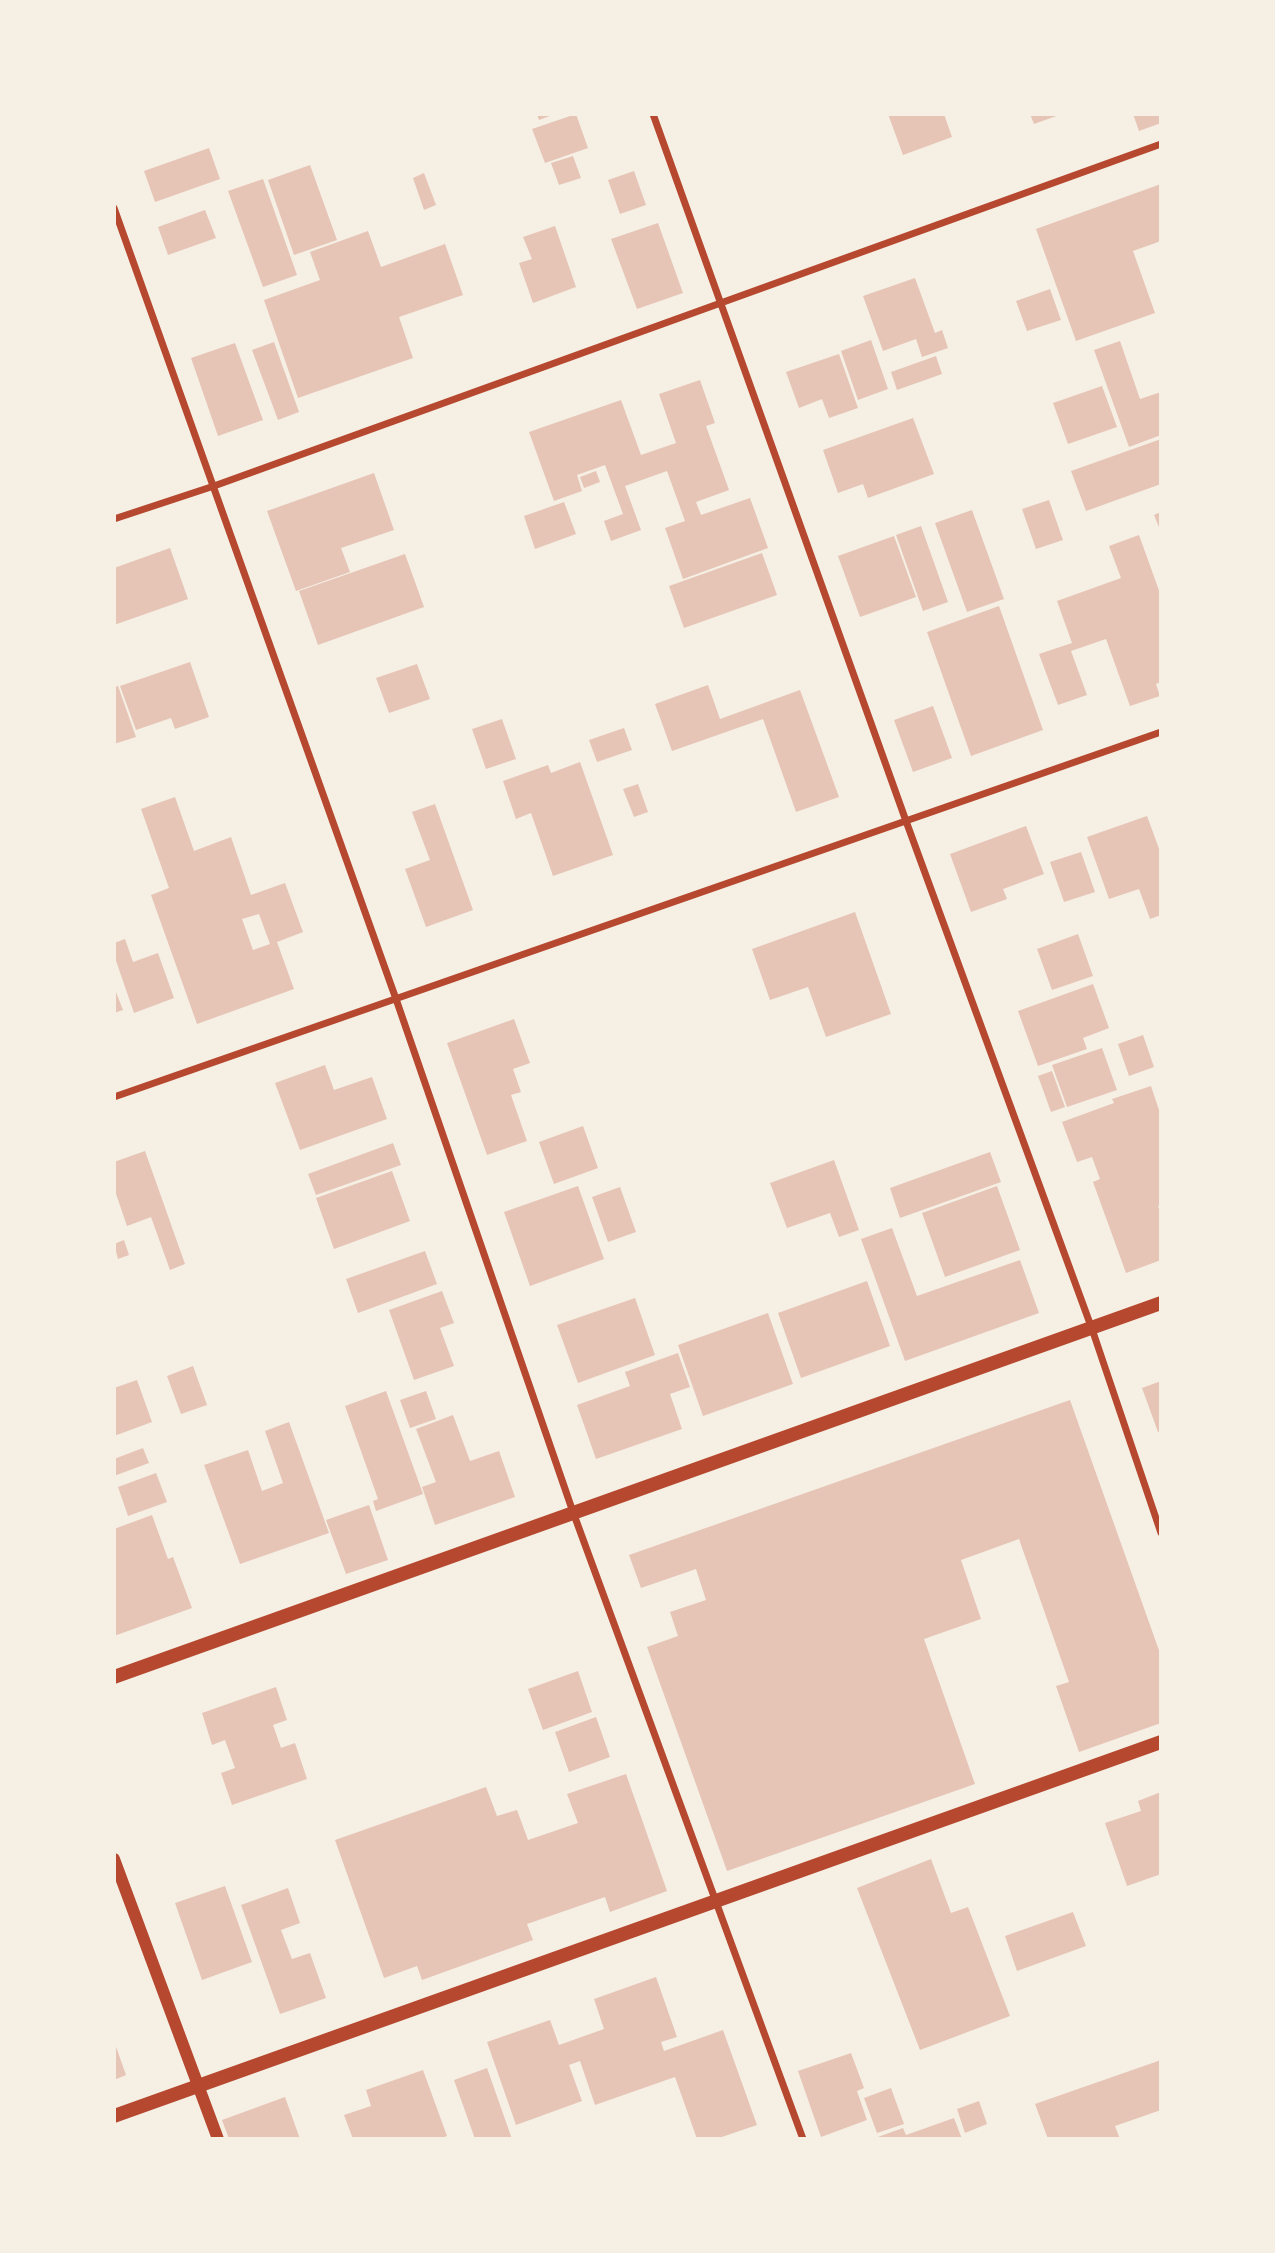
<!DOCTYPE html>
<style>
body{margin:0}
#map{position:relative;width:1275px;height:2253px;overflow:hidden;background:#f6efe4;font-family:Karla,sans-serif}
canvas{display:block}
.frame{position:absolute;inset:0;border:116px solid #f6efe4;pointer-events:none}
</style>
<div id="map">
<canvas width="1275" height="2253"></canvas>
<div class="frame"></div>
</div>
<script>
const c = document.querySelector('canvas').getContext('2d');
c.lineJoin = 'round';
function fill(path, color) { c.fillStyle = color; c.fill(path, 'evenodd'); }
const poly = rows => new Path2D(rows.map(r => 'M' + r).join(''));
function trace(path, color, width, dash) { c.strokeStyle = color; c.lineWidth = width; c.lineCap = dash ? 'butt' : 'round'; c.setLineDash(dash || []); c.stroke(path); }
fill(poly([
 [537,114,555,114,539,120],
 [576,114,588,148,545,163,532,129],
 [888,114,944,114,952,137,903,155],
 [1030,114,1062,114,1034,124],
 [1133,114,1161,114,1161,123,1139,131],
 [209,148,220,179,155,202,144,171],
 [573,156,581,178,559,185,551,163],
 [310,165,337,240,294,255,268,180],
 [634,171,646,205,620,214,608,180],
 [424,173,436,205,424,210,413,178],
 [263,179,297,275,263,287,228,191],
 [1161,184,1161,241,1133,251,1155,313,1076,341,1036,229],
 [205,210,216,238,168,255,158,227],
 [658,223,683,293,637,309,611,239],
 [555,226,576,287,533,303,519,263,532,259,523,237],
 [368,231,381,267,445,244,463,295,399,317,413,358,298,398,264,300,320,280,310,252],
 [915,278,935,333,942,330,948,348,922,357,916,339,883,351,863,296],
 [1050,289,1061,320,1027,331,1016,301],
 [871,340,888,389,858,400,841,351],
 [1120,341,1140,399,1161,392,1161,435,1129,447,1094,350],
 [274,342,299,412,278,420,252,350],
 [235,343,263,420,218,436,191,358],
 [839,354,858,408,829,418,822,399,799,408,786,372],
 [936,356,942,374,897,390,891,372],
 [700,380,715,423,706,426,729,490,696,502,701,515,750,498,768,548,683,579,665,528,685,521,667,471,625,486,641,530,611,541,604,521,623,514,605,465,577,475,582,491,554,501,529,432,621,400,641,455,676,443,659,394],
 [1102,386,1117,427,1068,444,1053,403],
 [913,418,934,474,868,498,863,484,838,493,823,450],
 [1161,439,1161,484,1086,511,1071,471],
 [596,471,600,482,584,488,580,477],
 [374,473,394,530,341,548,350,572,296,591,267,511],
 [1049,500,1063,540,1036,549,1022,509],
 [564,502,576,534,535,549,524,516],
 [972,510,1004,599,967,612,935,523],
 [1161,512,1161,532,1154,515],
 [921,526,948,602,923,611,896,535],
 [1139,535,1161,596,1161,682,1156,684,1160,696,1130,706,1106,639,1071,651,1087,695,1058,705,1039,654,1072,643,1057,601,1121,578,1109,546],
 [894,536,916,597,860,617,838,556],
 [170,548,188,599,114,625,114,568],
 [762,553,777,595,684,628,669,586],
 [405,554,424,607,318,645,299,591],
 [999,606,1043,730,971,756,927,632],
 [190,662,209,717,175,729,171,718,136,730,120,686],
 [417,664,430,699,389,713,376,678],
 [708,685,720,719,800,690,839,797,796,812,763,719,672,751,655,704],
 [118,686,136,737,114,744,114,687],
 [933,706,952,758,913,772,894,720],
 [502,719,516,759,486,769,472,729],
 [624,728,632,750,597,762,589,740],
 [580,762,613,855,553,876,531,813,516,819,503,781,548,765,551,773],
 [638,784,648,812,634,817,623,789],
 [175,797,194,851,231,837,251,895,285,883,303,932,277,942,294,989,197,1024,151,895,169,888,141,809],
 [259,914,270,944,253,950,242,919],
 [435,804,473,910,426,927,405,869,430,860,412,812],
 [1147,816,1161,854,1161,915,1150,919,1139,889,1109,899,1087,837],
 [1026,826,1044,874,1003,889,1007,899,971,912,950,854],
 [1081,852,1095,892,1064,902,1050,862],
 [855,912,891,1014,826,1037,808,987,770,1000,752,949],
 [1078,934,1093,976,1052,990,1037,949],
 [125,939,133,962,158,953,174,998,134,1013,114,955,114,943],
 [1093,984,1109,1028,1083,1038,1087,1049,1038,1066,1018,1011],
 [114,987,123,1010,114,1013],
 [514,1019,530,1063,513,1069,521,1092,511,1095,527,1141,487,1155,447,1043],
 [1143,1035,1154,1067,1129,1076,1118,1044],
 [1102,1048,1117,1090,1067,1107,1052,1065],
 [325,1065,334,1090,372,1077,387,1119,300,1150,275,1083],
 [1052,1071,1065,1107,1051,1112,1038,1076],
 [1151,1086,1161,1116,1161,1205,1158,1206,1161,1216,1161,1260,1126,1273,1093,1182,1100,1179,1092,1157,1077,1162,1062,1122,1114,1103,1112,1099],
 [583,1126,598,1168,554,1184,539,1142],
 [393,1143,401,1165,316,1195,308,1174],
 [145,1151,185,1264,170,1270,151,1217,127,1226,114,1188,114,1162],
 [990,1152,1001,1182,900,1218,890,1188],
 [834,1160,859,1230,839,1237,830,1213,787,1228,770,1183],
 [392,1171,410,1221,334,1249,316,1198],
 [578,1186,604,1259,530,1286,504,1212],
 [997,1186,1020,1250,945,1277,922,1213],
 [620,1187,636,1232,608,1242,592,1197],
 [892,1228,917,1296,1020,1260,1039,1313,905,1361,861,1239],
 [124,1240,129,1255,118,1259,114,1244],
 [425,1251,437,1284,358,1313,346,1279],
 [867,1281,890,1346,801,1378,778,1313],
 [442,1291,454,1323,440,1328,454,1366,414,1380,389,1310],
 [635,1298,655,1355,578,1383,557,1325],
 [768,1313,793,1384,703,1416,678,1345],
 [678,1353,690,1387,670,1394,682,1429,596,1459,577,1405,630,1386,625,1372],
 [193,1366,207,1405,181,1414,167,1376],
 [137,1380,152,1422,114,1436,114,1388],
 [1161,1381,1161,1431,1158,1432,1142,1388],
 [386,1391,423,1494,376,1511,373,1501,378,1499,345,1406],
 [426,1391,436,1419,410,1428,400,1400],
 [1070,1400,1161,1656,1161,1723,1079,1752,1056,1686,1069,1682,1019,1539,961,1560,981,1619,924,1639,975,1784,727,1871,647,1647,678,1636,670,1612,706,1600,696,1569,641,1588,629,1555],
 [453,1415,470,1461,499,1451,515,1497,435,1525,422,1487,436,1482,416,1429],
 [289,1422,329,1533,240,1564,204,1465,248,1450,262,1491,283,1483,265,1431],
 [143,1448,149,1463,114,1476,114,1459],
 [156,1473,167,1502,128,1516,118,1487],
 [369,1505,388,1560,346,1574,326,1520],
 [152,1515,168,1559,173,1557,192,1608,114,1636,114,1529],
 [578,1671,592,1712,543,1730,528,1689],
 [276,1687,287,1720,273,1725,281,1748,295,1743,307,1779,232,1805,221,1773,235,1768,225,1740,212,1745,202,1713],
 [596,1717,610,1757,569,1772,555,1732],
 [626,1774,667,1891,610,1912,605,1897,527,1924,533,1940,422,1980,417,1966,384,1978,335,1840,486,1787,497,1816,517,1810,528,1840,578,1823,567,1794],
 [1161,1792,1161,1874,1127,1886,1105,1823,1141,1811,1138,1801],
 [931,1859,951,1913,968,1907,1010,2016,920,2050,857,1888],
 [225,1886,252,1962,202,1980,175,1903],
 [288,1888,300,1923,281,1930,292,1959,310,1953,326,1998,280,2014,241,1905],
 [1073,1912,1086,1946,1017,1971,1005,1936],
 [656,1977,677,2037,661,2042,664,2051,723,2030,757,2125,716,2139,697,2139,675,2077,595,2105,580,2061,569,2065,582,2101,516,2125,487,2042,550,2020,559,2045,604,2029,594,1999],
 [114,2041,126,2075,114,2080],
 [851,2053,864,2088,857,2091,867,2120,821,2137,798,2071],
 [1161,2060,1161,2110,1115,2126,1120,2139,1048,2139,1035,2104],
 [487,2068,512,2139,475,2139,454,2080],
 [423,2070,447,2136,439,2139,353,2139,344,2115,371,2106,366,2090],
 [891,2088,904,2124,877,2133,864,2098],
 [285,2097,300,2139,229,2139,222,2120],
 [979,2101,987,2124,965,2133,957,2109],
 [954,2118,962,2139,872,2139,903,2128,906,2135]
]), '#e6c5b7');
trace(poly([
 [653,114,906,821,1092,1329,1161,1533],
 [114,208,396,999,573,1512,803,2139],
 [114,519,214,486,1161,144],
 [114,1097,1161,732]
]), '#b5482f', 7);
trace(poly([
 [114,1859,218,2139]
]), '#b5482f', 12);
trace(poly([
 [114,1677,1161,1303],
 [114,2116,1161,1742]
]), '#b5482f', 14);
</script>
